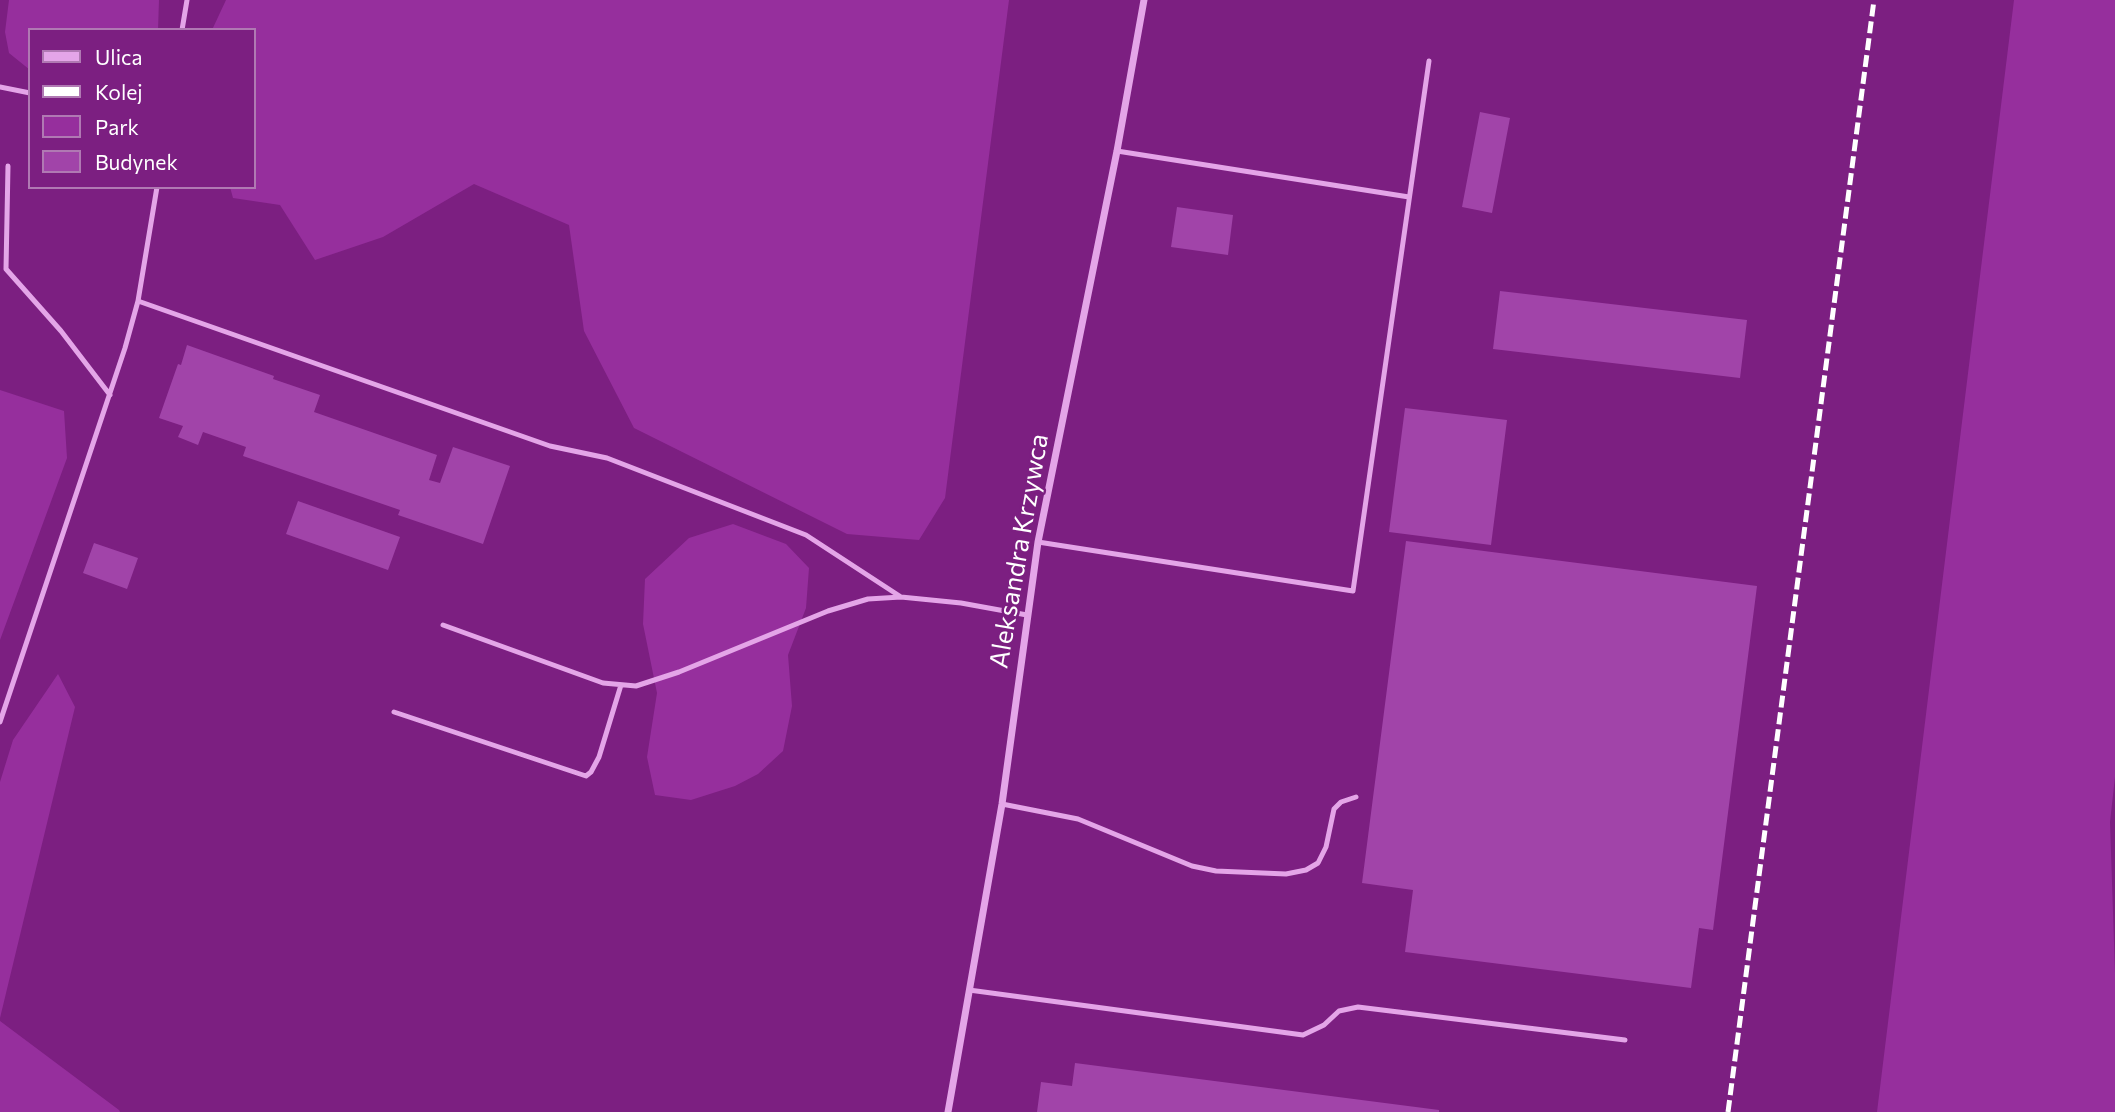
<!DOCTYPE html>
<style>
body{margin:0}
#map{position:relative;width:2115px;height:1112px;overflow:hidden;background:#7c1f81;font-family:Commissioner,sans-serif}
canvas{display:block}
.legend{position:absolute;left:28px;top:28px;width:228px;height:161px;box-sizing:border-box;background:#7c1f81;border:2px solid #b079b3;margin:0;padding:9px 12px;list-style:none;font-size:21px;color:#fff}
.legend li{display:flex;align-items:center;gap:14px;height:35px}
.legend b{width:35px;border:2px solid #b079b3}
</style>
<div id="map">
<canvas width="2115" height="1112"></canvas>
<ul class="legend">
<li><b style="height:9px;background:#e4a5e8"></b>Ulica</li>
<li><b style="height:9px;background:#fff"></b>Kolej</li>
<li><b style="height:19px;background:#962f9d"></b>Park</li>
<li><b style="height:19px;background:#a144a9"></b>Budynek</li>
</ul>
</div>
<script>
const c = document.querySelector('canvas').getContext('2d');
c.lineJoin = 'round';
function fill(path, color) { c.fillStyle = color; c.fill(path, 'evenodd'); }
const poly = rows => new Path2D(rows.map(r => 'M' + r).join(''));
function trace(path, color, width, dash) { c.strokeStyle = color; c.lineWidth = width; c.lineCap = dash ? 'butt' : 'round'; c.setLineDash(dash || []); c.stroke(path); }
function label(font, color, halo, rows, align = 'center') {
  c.font = font + ' Commissioner,sans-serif'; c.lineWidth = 5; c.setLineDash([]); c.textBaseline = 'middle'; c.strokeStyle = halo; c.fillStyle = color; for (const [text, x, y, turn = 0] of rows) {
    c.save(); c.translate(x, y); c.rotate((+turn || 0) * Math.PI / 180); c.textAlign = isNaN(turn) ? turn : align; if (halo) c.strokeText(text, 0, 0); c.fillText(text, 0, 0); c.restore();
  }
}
fill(poly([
 [9,0,159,0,158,30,30,30,30,70,9,53,5,32],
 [226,0,1009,0,945,498,919,540,847,534,634,428,584,331,569,225,474,184,383,237,315,260,280,205,233,198,230,187,254,187,254,30,212,30],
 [2014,0,2115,0,2115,777,2110,822,2115,973,2115,1112,1877,1112],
 [0,390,64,411,67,458,0,640],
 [733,524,786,544,809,568,806,608,788,655,792,706,783,751,758,774,735,786,691,800,655,795,647,757,657,693,643,624,645,579,689,538],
 [58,674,75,707,0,1018,0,782,13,740],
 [0,1021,119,1110,120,1112,0,1112]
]), '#962f9d');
fill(poly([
 [1480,112,1510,118,1492,213,1462,207],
 [1177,207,1233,215,1228,255,1171,247],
 [1500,291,1747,320,1740,378,1493,349],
 [187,345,274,376,273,379,320,395,314,412,437,455,429,480,440,483,453,447,510,466,483,544,398,515,400,510,243,456,246,447,203,432,198,445,178,437,183,426,159,418,178,364,181,365],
 [1405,408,1507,420,1491,545,1389,532],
 [298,501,400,537,388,570,286,534],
 [1406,541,1757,586,1713,930,1699,928,1691,988,1405,952,1413,890,1362,883],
 [94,543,138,558,127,589,83,573],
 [1075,1063,1439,1110,1439,1112,1037,1112,1041,1082,1072,1086]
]), '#a144a9');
trace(poly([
 [182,30,187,0],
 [0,87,30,93],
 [1117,151,1409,197],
 [8,166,6,269,61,331,110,395],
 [138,301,550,446,607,458,806,535,901,597],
 [1038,542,1353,591,1429,61],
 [443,625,603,683,636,686,679,672,828,611,868,599,901,597,961,603,1027,615],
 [394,712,586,776,591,772,599,757,621,685],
 [0,722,125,348,138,301,157,187],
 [1002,804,1078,819,1192,866,1216,871,1286,874,1306,870,1318,863,1326,847,1334,809,1341,802,1356,797],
 [969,990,1303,1035,1324,1025,1339,1011,1358,1007,1625,1040]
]), '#e4a5e8', 5);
trace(poly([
 [948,1112,1002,804,1038,542,1117,151,1144,0]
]), '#e4a5e8', 7);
trace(poly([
 [1728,1112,1874,0]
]), '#fff', 5, [12, 5]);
label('26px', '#fff', '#7c1f81', [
 ["Aleksandra Krzywca",1019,551,-80]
]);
</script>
